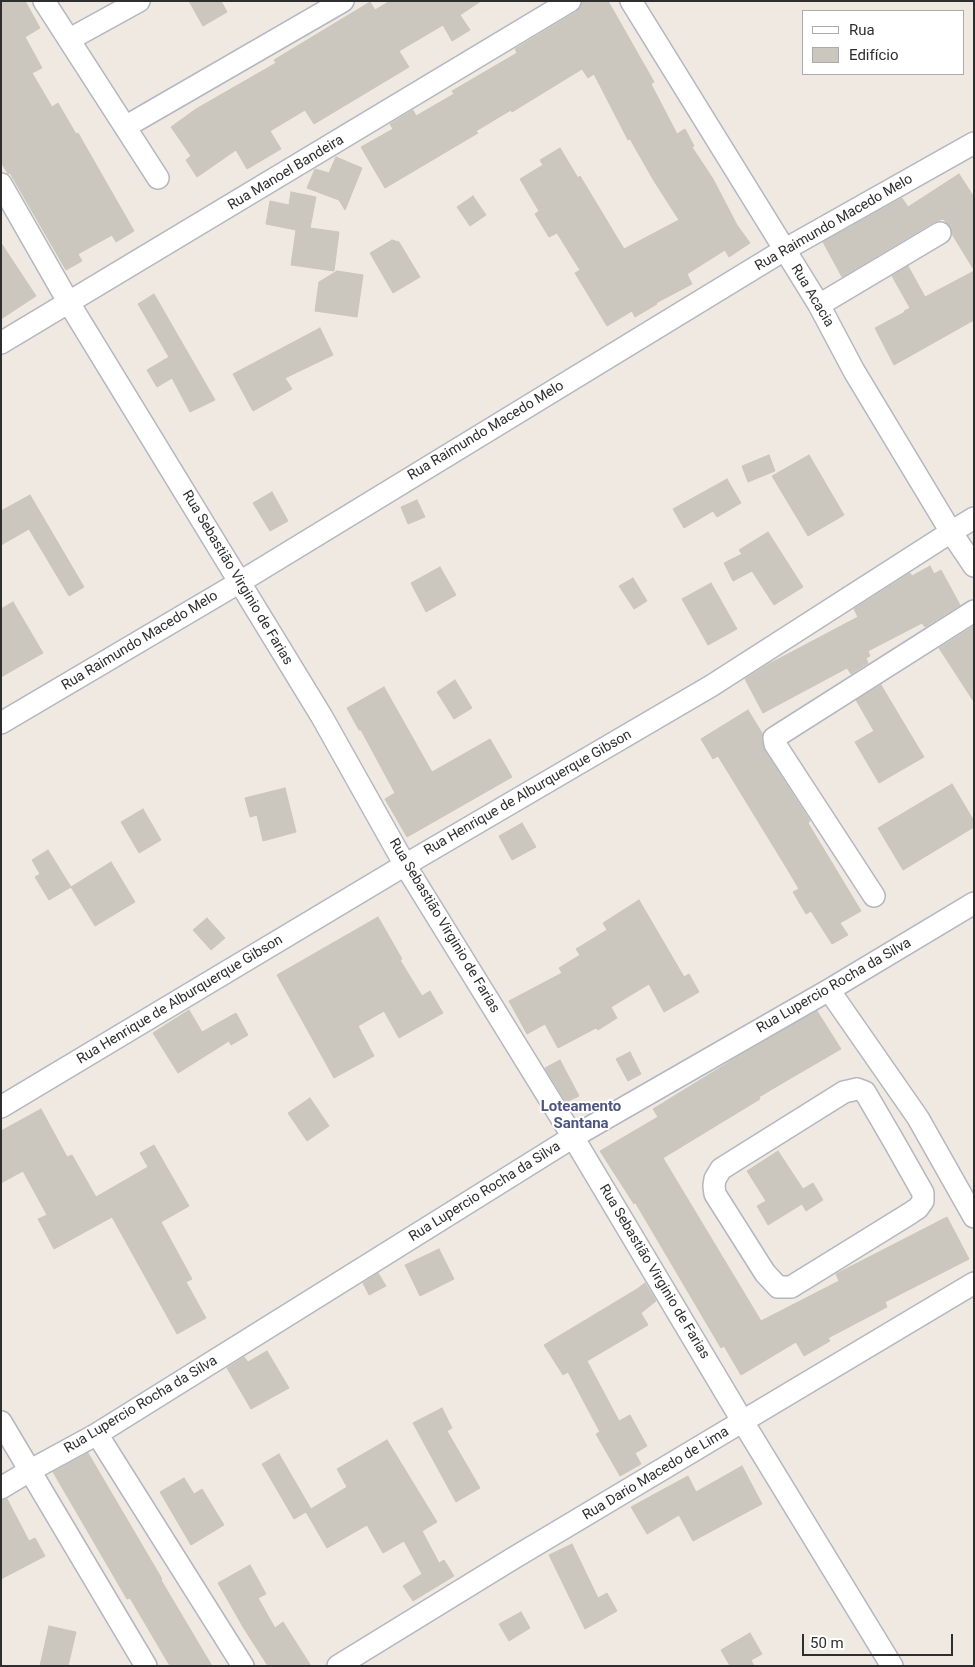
<!DOCTYPE html>
<meta charset="utf-8">
<style>
body{margin:0}
#map{position:relative;width:975px;height:1667px;overflow:hidden;background:#efe9e1;font-family:Roboto,sans-serif}
canvas{display:block}
.frame{position:absolute;inset:0;border:2px solid #2e2e2e;pointer-events:none}
.legend{position:absolute;left:802px;top:10px;width:162px;height:65px;box-sizing:border-box;background:#fff;border:1px solid #ababab;margin:0;padding:6px 9px;list-style:none;font-size:15px;color:#2e2e2e}
.legend li{display:flex;align-items:center;gap:10px;height:25px}
.legend b{width:25px;border:1px solid #ababab}
.scale{position:absolute;left:802px;top:1634px;width:151px;height:22px;box-sizing:border-box;border:2px solid #2e2e2e;border-top:0;padding-left:6px;font-size:15px;line-height:18px;white-space:nowrap;color:#2e2e2e;-webkit-text-stroke:4px #fff;paint-order:stroke}
</style>
<div id="map">
<canvas width="975" height="1667"></canvas>
<div class="frame"></div>
<ul class="legend">
<li><b style="height:6px;background:#fff"></b>Rua</li>
<li><b style="height:14px;background:#cbc7bf"></b>Edifício</li>
</ul>
<div class="scale">50 m</div>
</div>
<script>
const c = document.querySelector('canvas').getContext('2d');
c.lineJoin = 'round';
function fill(path, color) { c.fillStyle = color; c.fill(path, 'evenodd'); }
const poly = rows => new Path2D(rows.map(r => 'M' + r).join(''));
function trace(path, color, width, dash) { c.strokeStyle = color; c.lineWidth = width; c.lineCap = dash ? 'butt' : 'round'; c.setLineDash(dash || []); c.stroke(path); }
function label(font, color, halo, rows, align = 'center') {
  c.font = font + ' Roboto,sans-serif'; c.lineWidth = 4; c.setLineDash([]); c.textBaseline = 'middle'; c.strokeStyle = halo; c.fillStyle = color; for (const [text, x, y, turn = 0] of rows) {
    c.save(); c.translate(x, y); c.rotate((+turn || 0) * Math.PI / 180); c.textAlign = isNaN(turn) ? turn : align; if (halo) c.strokeText(text, 0, 0); c.fillText(text, 0, 0); c.restore();
  }
}
const building = poly([
 [1,1,25,1,40,28,25,37,42,68,32,73,52,107,58,103,76,134,78,133,134,231,116,242,112,235,78,254,82,261,66,270,10,173,8,174,1,162,1,1],
 [189,1,221,1,227,12,203,26,189,1],
 [390,1,481,1,460,15,470,30,452,41,443,25,399,51,409,67,314,124,305,110,270,131,281,149,247,169,236,150,197,177,186,160,191,156,171,127,196,109,276,63,274,60,370,2,375,10,390,1],
 [582,1,608,1,654,82,651,84,677,134,685,129,694,146,692,147,713,179,737,225,750,243,729,257,725,250,687,274,692,284,656,303,657,304,635,317,632,311,607,326,575,273,580,270,557,233,549,237,535,214,539,211,520,179,543,165,540,160,560,148,578,178,580,176,624,249,679,220,654,181,630,139,628,140,594,74,588,78,582,69,512,112,511,110,476,131,478,133,385,188,361,147,393,129,390,124,413,110,416,116,454,94,452,91,517,53,515,49,576,12,581,7,582,1],
 [336,157,362,168,345,210,339,200,307,188,315,169,329,173,336,157],
 [959,174,974,197,974,270,952,234,950,226,943,219,934,222,842,277,823,242,902,198,908,207,959,174],
 [291,192,316,197,310,228,339,232,334,271,291,265,296,230,266,224,270,201,289,205,291,192],
 [473,196,486,215,470,226,457,207,473,196],
 [392,240,399,242,420,277,393,293,370,253,392,240],
 [1,243,36,296,1,319,1,243],
 [908,266,925,297,974,271,974,320,894,365,875,328,905,312,904,311,910,308,892,276,908,266],
 [337,271,363,275,357,317,315,311,319,282,337,271],
 [154,294,215,400,190,412,172,378,157,387,147,370,169,357,138,304,154,294],
 [320,328,333,355,285,378,292,389,253,411,233,374,320,328],
 [769,455,775,471,748,482,742,466,769,455],
 [809,455,844,515,808,536,772,476,809,455],
 [727,479,741,503,717,517,713,511,684,528,673,509,727,479],
 [272,492,288,521,270,531,253,503,272,492],
 [30,495,84,587,69,596,29,529,1,545,1,511,30,495],
 [417,500,425,517,408,524,401,507,417,500],
 [768,532,803,587,774,605,752,571,733,581,724,563,742,554,739,550,768,532],
 [930,566,934,574,941,570,960,605,925,627,922,623,868,651,870,656,866,658,868,663,851,674,847,668,763,713,745,679,767,665,858,617,854,609,910,573,912,576,930,566],
 [440,567,456,595,426,612,411,583,440,567],
 [633,578,647,601,634,609,619,586,633,578],
 [711,583,737,629,708,645,682,599,711,583],
 [13,602,43,653,1,677,1,609,13,602],
 [974,626,974,702,939,648,974,626],
 [455,680,472,708,454,719,437,692,455,680],
 [881,685,924,757,879,783,855,742,874,731,856,700,881,685],
 [384,687,432,772,490,739,512,777,407,837,385,799,395,793,361,730,359,730,347,708,384,687],
 [748,710,762,733,762,740,765,751,810,821,808,823,861,911,840,923,848,935,832,944,811,911,806,914,793,892,799,889,786,867,718,756,713,759,701,739,748,710],
 [952,784,974,821,974,827,903,870,878,828,952,784],
 [285,788,296,832,263,841,257,815,250,817,245,798,285,788],
 [143,809,161,840,139,853,121,822,143,809],
 [522,823,536,847,512,860,499,836,522,823],
 [48,850,71,887,49,900,35,877,40,874,32,860,48,850],
 [111,862,135,902,95,926,71,887,111,862],
 [639,900,684,977,689,974,699,992,664,1012,649,984,611,1007,617,1018,598,1030,596,1028,558,1048,545,1024,527,1034,509,1001,562,973,559,968,580,955,576,949,607,930,603,923,639,900],
 [378,917,402,959,400,960,422,996,430,991,443,1013,399,1038,384,1011,358,1026,374,1056,334,1078,277,975,378,917],
 [207,918,225,938,211,950,193,930,207,918],
 [189,1010,202,1032,236,1013,248,1035,231,1045,229,1041,178,1073,153,1033,189,1010],
 [817,1011,841,1049,791,1078,759,1097,760,1099,663,1158,761,1321,839,1281,836,1274,947,1217,969,1259,885,1302,887,1307,828,1338,830,1341,804,1356,796,1342,741,1375,724,1346,721,1348,635,1202,634,1204,600,1151,658,1117,653,1109,739,1056,817,1011],
 [630,1052,641,1074,628,1081,616,1059,630,1052],
 [560,1060,579,1096,566,1102,545,1068,560,1060],
 [310,1098,329,1126,307,1141,288,1113,310,1098],
 [41,1109,67,1157,72,1155,96,1197,148,1167,140,1153,154,1145,189,1206,161,1222,192,1279,186,1282,206,1318,177,1334,112,1217,54,1249,38,1219,47,1215,23,1171,1,1183,1,1131,41,1109],
 [778,1151,803,1189,813,1183,823,1200,806,1211,802,1204,768,1225,757,1206,766,1201,747,1171,778,1151],
 [439,1249,454,1279,420,1296,405,1265,439,1249],
 [378,1273,386,1286,369,1295,363,1283,378,1273],
 [645,1283,656,1301,641,1313,648,1325,587,1361,619,1421,630,1415,647,1446,635,1453,641,1464,620,1476,596,1434,600,1432,568,1372,563,1375,544,1345,637,1289,645,1283],
 [267,1351,289,1388,251,1409,227,1368,244,1357,248,1362,267,1351],
 [442,1408,452,1428,447,1431,480,1488,456,1502,413,1423,442,1408],
 [387,1440,437,1522,422,1531,439,1563,444,1560,454,1576,413,1601,403,1586,422,1574,404,1541,383,1553,367,1525,327,1548,306,1512,347,1487,337,1469,387,1440],
 [88,1453,162,1579,161,1580,212,1666,170,1666,130,1598,127,1599,53,1472,88,1453],
 [279,1454,311,1509,294,1519,262,1464,279,1454],
 [742,1466,762,1504,693,1541,679,1515,647,1534,631,1507,688,1476,696,1492,742,1466],
 [184,1478,194,1494,202,1489,224,1525,191,1545,160,1492,184,1478],
 [7,1499,29,1541,35,1538,45,1556,1,1579,1,1500,7,1499],
 [572,1544,598,1598,607,1593,617,1611,585,1629,549,1555,572,1544],
 [250,1565,266,1594,258,1598,275,1628,283,1622,311,1666,268,1666,243,1627,218,1583,250,1565],
 [521,1612,530,1628,509,1641,499,1624,521,1612],
 [49,1626,76,1632,68,1666,40,1666,49,1626],
 [750,1633,762,1654,751,1660,754,1666,730,1666,721,1650,750,1633]
]);
fill(building, '#cbc7bf');
trace(building, '#cbc5ba', 1);
const street = poly([
 [44,1,158,178],
 [631,1,819,305,854,371,951,532,974,566],
 [70,39,139,1],
 [125,127,343,1],
 [1,184,69,303,322,717,405,865,573,1137,743,1422,892,1666],
 [819,305,940,233],
 [1,343,570,1],
 [1,723,240,582,784,250,974,143],
 [874,896,775,744,774,738,974,611],
 [829,990,918,1118,974,1217],
 [857,1089,865,1092,893,1140,923,1193,923,1201,918,1208,909,1214,791,1287,778,1287,765,1273,715,1194,714,1186,715,1179,721,1169,844,1092,857,1089],
 [1,1107,405,865,711,686,951,532,974,518],
 [1,1422,146,1666],
 [97,1434,243,1666],
 [1,1488,31,1470,97,1434,573,1137,829,990,974,903],
 [338,1666,512,1559,974,1283]
]);
trace(street, '#b4b7c1', 24);
trace(street, '#fff', 21);
label('14px', '#2e2e2e', '#fff', [
 ["Rua Manoel Bandeira",286,173,-31],
 ["Rua Raimundo Macedo Melo",834,223,-30],
 ["Rua Acacia",812,296,59],
 ["Rua Raimundo Macedo Melo",486,431,-31],
 ["Rua Sebastião Virginio de Farias",237,578,59],
 ["Rua Raimundo Macedo Melo",140,641,-31],
 ["Rua Henrique de Alburquerque Gibson",528,793,-30],
 ["Rua Sebastião Virginio de Farias",444,926,59],
 ["Rua Lupercio Rocha da Silva",834,986,-30],
 ["Rua Henrique de Alburquerque Gibson",180,1000,-31],
 ["Rua Lupercio Rocha da Silva",485,1192,-32],
 ["Rua Sebastião Virginio de Farias",654,1272,59],
 ["Rua Lupercio Rocha da Silva",141,1405,-31],
 ["Rua Dario Macedo de Lima",656,1474,-31]
]);
label('bold 15px', '#4d5680', '#fff', [
 ["Loteamento",581,1107],
 ["Santana",581,1124]
]);
</script>
